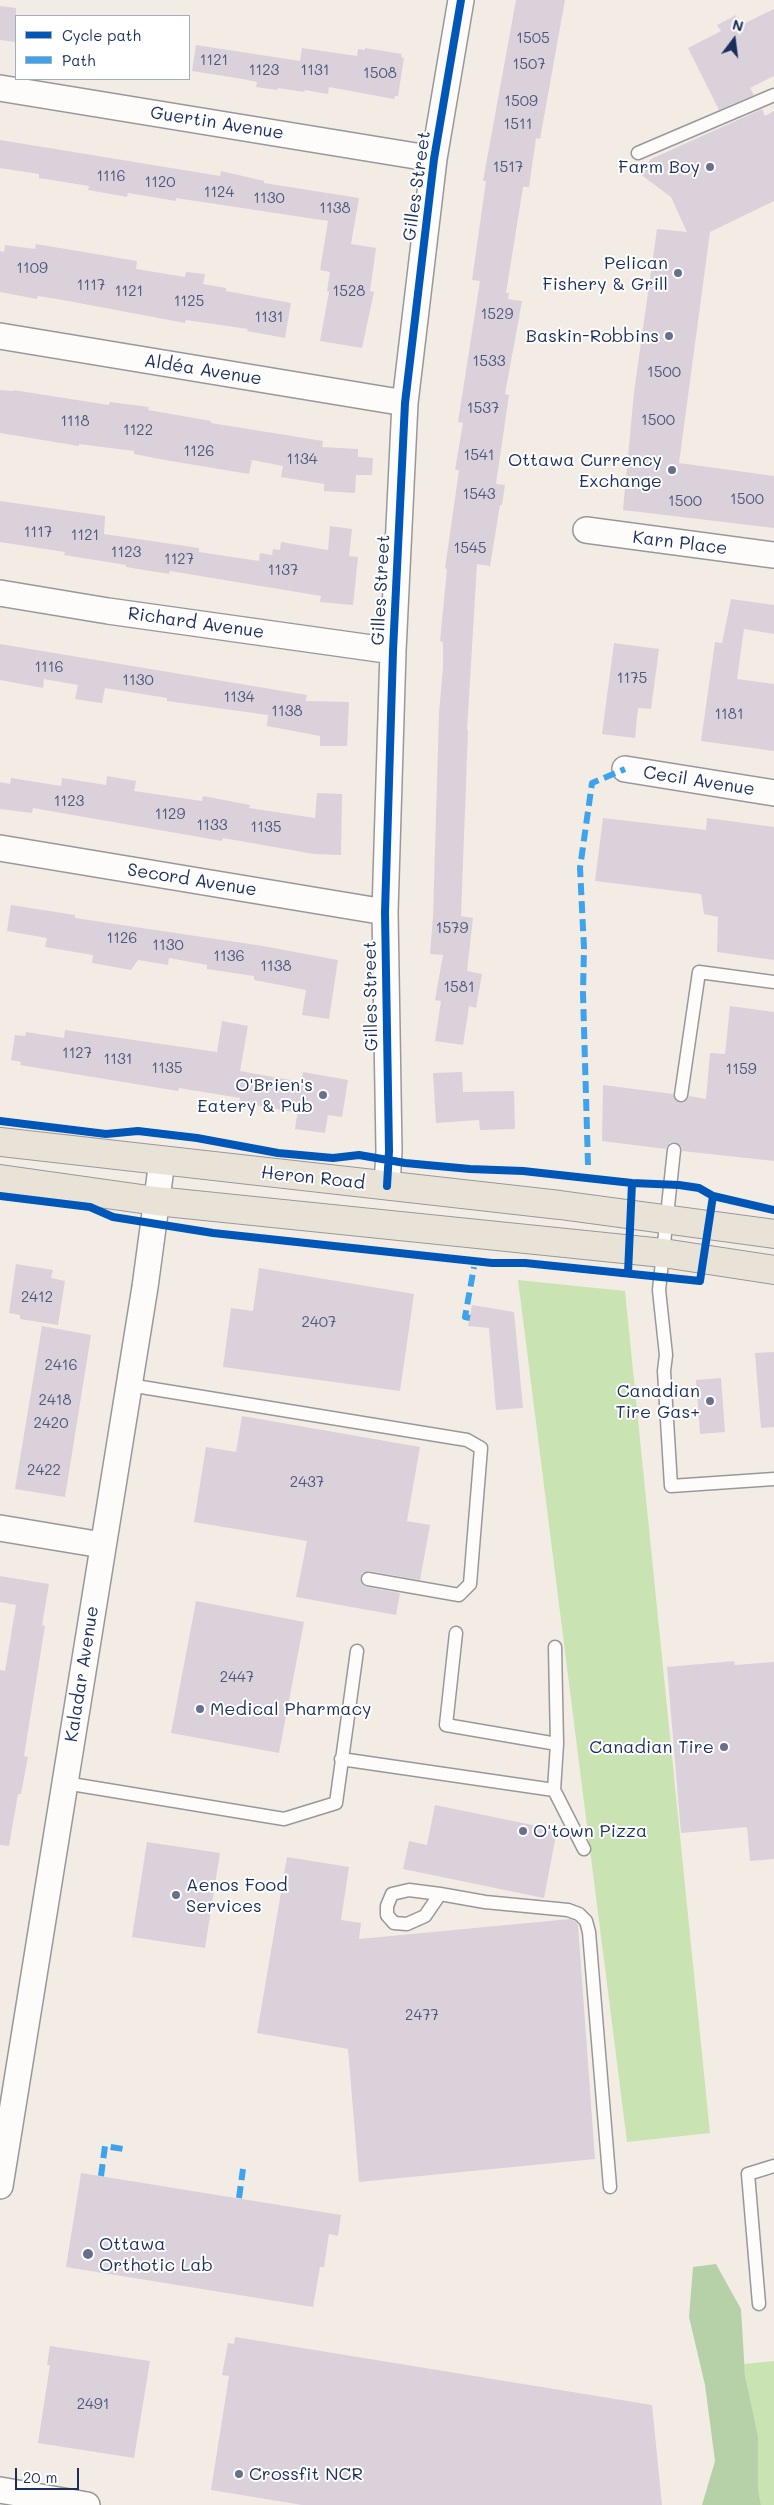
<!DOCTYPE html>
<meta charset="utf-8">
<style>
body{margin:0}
#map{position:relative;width:774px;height:2505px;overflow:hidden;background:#f3ece4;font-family:Mali,sans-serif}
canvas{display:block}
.legend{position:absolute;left:15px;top:15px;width:175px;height:65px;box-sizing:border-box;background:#fff;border:1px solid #a4acbf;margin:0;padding:6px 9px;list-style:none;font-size:15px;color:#1b2f5e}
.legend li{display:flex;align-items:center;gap:10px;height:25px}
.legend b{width:25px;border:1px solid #a4acbf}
.north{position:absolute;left:709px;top:15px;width:50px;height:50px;-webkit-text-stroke:4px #fff;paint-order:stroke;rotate:15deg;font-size:14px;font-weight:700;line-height:20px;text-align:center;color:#1b2f5e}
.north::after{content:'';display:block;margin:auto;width:18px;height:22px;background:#1b2f5e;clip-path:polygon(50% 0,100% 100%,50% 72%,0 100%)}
.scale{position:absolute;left:15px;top:2468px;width:64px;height:22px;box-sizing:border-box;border:2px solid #1b2f5e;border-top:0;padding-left:6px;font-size:15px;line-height:18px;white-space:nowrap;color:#1b2f5e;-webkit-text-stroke:4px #fff;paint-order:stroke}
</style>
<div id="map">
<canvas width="774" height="2505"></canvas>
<ul class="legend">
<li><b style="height:6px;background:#0057b8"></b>Cycle path</li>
<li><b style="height:6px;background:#3da3ed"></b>Path</li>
</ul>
<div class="north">N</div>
<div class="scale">20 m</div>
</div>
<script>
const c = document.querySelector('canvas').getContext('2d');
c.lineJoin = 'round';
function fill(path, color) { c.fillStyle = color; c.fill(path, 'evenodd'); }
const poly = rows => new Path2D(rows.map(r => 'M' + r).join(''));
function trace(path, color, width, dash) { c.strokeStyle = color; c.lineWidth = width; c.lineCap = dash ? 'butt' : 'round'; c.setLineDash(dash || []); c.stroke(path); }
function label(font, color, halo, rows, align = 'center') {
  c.font = font + ' Mali,sans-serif'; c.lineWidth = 4; c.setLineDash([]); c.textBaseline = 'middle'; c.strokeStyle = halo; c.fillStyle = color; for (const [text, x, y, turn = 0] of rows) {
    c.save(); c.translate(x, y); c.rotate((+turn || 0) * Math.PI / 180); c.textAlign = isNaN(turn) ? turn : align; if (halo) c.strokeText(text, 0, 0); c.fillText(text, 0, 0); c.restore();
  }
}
fill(poly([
 [518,1280,625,1291,710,2133,627,2142],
 [774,2361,774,2505,758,2505,744,2364]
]), '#c9e3b3');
fill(poly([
 [716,2264,741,2309,745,2376,758,2437,758,2491,761,2505,702,2505,715,2461,705,2385,689,2317,693,2267]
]), '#b6d1a8');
fill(poly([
 [516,0,565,0,540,139,536,138,529,187,523,187,506,293,509,293,508,299,522,301,505,394,509,395,496,484,505,485,502,505,500,505,490,566,477,564,467,730,468,730,461,916,473,918,467,971,482,974,476,1008,469,1006,463,1045,435,1041,441,1001,435,1000,443,955,430,954,433,917,439,713,443,667,443,642,440,641,447,569,445,568,459,470,455,470,463,423,458,422,480,281,472,280,486,181,483,181],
 [0,6,16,8,16,42,0,40],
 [774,9,774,76,750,88,754,95,719,110,688,48,721,31,717,25,736,15,741,25],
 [196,45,300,61,302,48,357,56,358,49,365,50,365,48,402,54,401,57,404,58,398,96,395,96,394,99,329,87,328,94,305,90,304,92,278,88,277,90,256,87,257,82,243,79,192,71],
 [762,109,765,116,774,111,774,201,710,232,679,463,774,476,774,528,623,510,634,392,657,229,687,232,671,197,640,174,651,159],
 [0,140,220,176,221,171,264,181,264,183,359,198,351,244,376,248,370,291,374,292,362,348,320,341,329,292,327,291,330,272,320,270,328,221,176,198,176,201,128,193,127,197,88,190,89,186,39,178,39,174,0,168],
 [36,244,137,261,136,269,185,277,186,272,205,274,203,284,226,288,226,291,291,303,285,338,247,331,248,329,186,320,185,323,63,300,38,296,37,299,0,292,0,251,4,252,5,245,35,249],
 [0,390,13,391,13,390,109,405,110,402,149,407,148,410,211,421,211,423,323,441,322,447,358,449,358,457,373,458,372,475,356,475,355,493,324,491,324,484,281,477,283,466,252,460,249,474,165,460,134,454,134,451,79,444,79,446,0,433],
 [0,501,105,516,104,534,199,548,199,552,259,561,260,553,272,555,273,549,280,550,281,542,328,550,330,526,352,529,349,556,358,557,353,605,320,602,321,596,170,571,169,574,126,567,126,565,64,555,65,552,0,542],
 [731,599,774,605,774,634,744,629,737,679,774,684,774,751,701,741,715,642,722,643],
 [614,643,659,649,651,709,638,708,635,738,602,734],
 [0,644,307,695,306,701,349,702,347,746,320,746,320,736,267,726,268,715,167,701,167,698,105,688,102,703,94,702,75,699,78,685,44,679,43,688,0,680],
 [107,776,136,781,134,791,202,801,203,796,250,805,249,808,315,818,317,793,342,794,341,855,314,854,223,838,222,841,33,808,32,813,0,809,0,782,10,784,11,778,61,786,62,778,106,785],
 [603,818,706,830,707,818,774,827,774,960,717,952,718,917,704,914,701,894,595,881],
 [11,905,75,915,75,918,263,946,338,960,329,1019,302,1015,306,990,254,980,254,976,207,969,207,965,169,958,168,965,138,960,131,970,92,963,93,955,45,947,47,938,7,931],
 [730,1006,774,1012,774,1161,682,1151,681,1146,675,1142,670,1143,666,1149,602,1141,603,1085,673,1094,676,1101,680,1103,687,1100,689,1096,706,1099,710,1053,725,1054],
 [222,1021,248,1026,240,1071,302,1082,303,1072,348,1080,342,1117,328,1115,325,1133,295,1129,298,1110,293,1112,239,1102,240,1098,179,1088,178,1091,20,1065,21,1062,11,1060,15,1035,25,1036,26,1032,64,1038,65,1030,217,1052],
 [462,1072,463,1092,514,1091,515,1129,480,1130,479,1120,436,1123,433,1073],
 [16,1264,53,1270,51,1278,65,1281,58,1325,20,1319,20,1315,9,1313],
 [259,1268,414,1294,400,1391,223,1367,231,1308,253,1311],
 [472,1305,514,1312,523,1408,496,1410,489,1328,468,1326],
 [42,1326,91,1335,65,1497,15,1489],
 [774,1352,774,1427,761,1428,755,1353],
 [721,1378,725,1432,700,1434,696,1380],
 [242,1416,420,1447,407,1521,430,1525,420,1580,369,1571,362,1573,360,1578,361,1582,366,1587,400,1593,396,1615,296,1597,307,1541,194,1522,206,1447,236,1452],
 [0,1576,49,1584,42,1625,45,1626,24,1756,28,1757,21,1794,18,1794,9,1846,0,1845,0,1670,5,1671,16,1605,0,1602],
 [196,1601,304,1622,279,1753,171,1733],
 [734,1661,735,1665,774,1662,774,1859,750,1861,747,1827,681,1833,667,1667],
 [435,1805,557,1830,544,1898,403,1869,409,1841,427,1845],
 [147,1842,220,1853,205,1948,132,1937],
 [287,1857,349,1867,341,1920,361,1923,359,1939,570,1919,575,1921,578,1925,595,2159,359,2182,348,2049,257,2033],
 [81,2173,341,2215,338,2236,329,2234,324,2267,320,2267,313,2307,66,2267],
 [235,2337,652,2405,662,2505,302,2505,211,2490,229,2376,222,2375,228,2343,234,2344],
 [50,2346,150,2361,134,2458,38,2443,50,2365,47,2365]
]), '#dbd1da');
const lane = poly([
 [638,153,774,95],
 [681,1095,699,972,774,982],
 [674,1150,659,1290,666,1355,664,1371,671,1486,774,1479],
 [129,1385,467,1440,481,1448,470,1584,459,1595,368,1579],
 [456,1633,446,1725,557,1744,554,1790],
 [555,1647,557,1744],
 [341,1759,554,1790,584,1849],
 [65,1783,284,1819,336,1803,357,1651],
 [440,1894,425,1916,407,1924,394,1923,387,1915,387,1906,392,1894,409,1890,440,1894,485,1902,568,1910,579,1914,586,1921,589,1932,610,2187],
 [759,2304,748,2174,774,2166]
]);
const street = poly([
 [0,88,434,159],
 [0,336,405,403],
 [586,530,774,555],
 [0,593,108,611,393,651],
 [625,769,774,793],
 [0,848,385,912],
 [387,1186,389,1151,385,912,393,651,405,403,434,159,461,0],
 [0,1528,102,1545],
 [0,2186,145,1287,162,1161],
 [0,2490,87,2505]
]);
const primary = poly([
 [0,1142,560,1205,774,1234],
 [0,1179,156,1201,663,1253,774,1270]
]);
trace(lane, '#98989b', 15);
trace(street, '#98989b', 28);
trace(primary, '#98989b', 30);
trace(lane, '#fdfcfb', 12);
trace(street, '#fdfcfb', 25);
trace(primary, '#e9e3d7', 28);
trace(poly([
 [588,1165,583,993,584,948,580,868,592,783,625,769],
 [470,1318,465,1317,474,1267],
 [101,2176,105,2146,123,2149],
 [239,2198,243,2169]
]), '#3da3ed', 6, [12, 6]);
trace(poly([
 [0,1121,106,1134,138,1131,197,1138,278,1153,333,1158,359,1155,405,1163,470,1169,523,1171,632,1183,679,1185,699,1188,713,1196,774,1210],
 [387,1186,389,1151,385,912,393,651,405,403,434,159,461,0],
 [0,1196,90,1207,113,1217,213,1233,492,1263,525,1263,700,1281,713,1196],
 [628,1273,632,1183]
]), '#0057b8', 8);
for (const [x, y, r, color] of [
 [710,167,5,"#67718d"],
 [678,273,5,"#67718d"],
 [669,336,5,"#67718d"],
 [672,470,5,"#67718d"],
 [323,1095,5,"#67718d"],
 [710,1401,5,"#67718d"],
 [200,1709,5,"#67718d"],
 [724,1747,5,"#67718d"],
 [523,1831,5,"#67718d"],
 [176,1895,5,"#67718d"],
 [88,2254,6,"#67718d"],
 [239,2474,5,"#67718d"]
]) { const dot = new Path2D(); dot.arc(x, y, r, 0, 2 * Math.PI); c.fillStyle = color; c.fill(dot); trace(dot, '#fff', 2); }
label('15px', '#4b587d', null, [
 ["1505",533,38],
 ["1121",214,60],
 ["1507",529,64],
 ["1123",264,70],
 ["1131",315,70],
 ["1508",380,73],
 ["1509",521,101],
 ["1511",518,124],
 ["1517",508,167],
 ["1116",111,176],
 ["1120",160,182],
 ["1124",219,192],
 ["1130",269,198],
 ["1138",335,208],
 ["1109",32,268],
 ["1117",91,285],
 ["1121",129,291],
 ["1528",349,291],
 ["1125",189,301],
 ["1529",497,314],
 ["1131",269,317],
 ["1533",489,361],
 ["1500",664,372],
 ["1537",483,408],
 ["1500",658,420],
 ["1118",75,421],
 ["1122",138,430],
 ["1126",199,451],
 ["1541",479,455],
 ["1134",302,459],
 ["1543",479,494],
 ["1500",747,499],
 ["1500",685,501],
 ["1117",38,532],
 ["1121",85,535],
 ["1545",470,548],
 ["1123",126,552],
 ["1127",179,559],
 ["1137",283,570],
 ["1116",49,667],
 ["1175",632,678],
 ["1130",138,680],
 ["1134",239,697],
 ["1138",287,711],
 ["1181",729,714],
 ["1123",69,801],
 ["1129",170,814],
 ["1133",212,825],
 ["1135",266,827],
 ["1579",452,928],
 ["1126",122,938],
 ["1130",168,945],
 ["1136",229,956],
 ["1138",276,966],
 ["1581",459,987],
 ["1127",77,1053],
 ["1131",118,1059],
 ["1135",167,1068],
 ["1159",741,1069],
 ["2412",37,1297],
 ["2407",319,1322],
 ["2416",61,1365],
 ["2418",55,1400],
 ["2420",51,1423],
 ["2422",44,1470],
 ["2437",307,1482],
 ["2447",237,1677],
 ["2477",422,2015],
 ["2491",93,2404]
]);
label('18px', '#1b2f5e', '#fff', [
 ["Guertin Avenue",217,123,9],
 ["Gilles Street",417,186,-82],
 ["Aldéa Avenue",203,370,9],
 ["Karn Place",680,543,7],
 ["Gilles Street",381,590,-87],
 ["Richard Avenue",196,623,8],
 ["Cecil Avenue",699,781,9],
 ["Secord Avenue",192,880,9],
 ["Gilles Street",371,996,-91],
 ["Heron Road",313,1178,6],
 ["Kaladar Avenue",82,1674,-81]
]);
label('18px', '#1b2f5e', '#fff', [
 ["Farm Boy",700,167],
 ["Pelican",668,263],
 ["Fishery & Grill",668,284],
 ["Baskin-Robbins",659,336],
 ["Ottawa Currency",662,460],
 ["Exchange",662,481],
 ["O'Brien's",313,1085],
 ["Eatery & Pub",313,1106],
 ["Canadian",700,1391],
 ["Tire Gas+",700,1412],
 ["Medical Pharmacy",210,1709,"left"],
 ["Canadian Tire",714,1747],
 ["O'town Pizza",533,1831,"left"],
 ["Aenos Food",186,1885,"left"],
 ["Services",186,1906,"left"],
 ["Ottawa",99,2244,"left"],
 ["Orthotic Lab",99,2265,"left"],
 ["Crossfit NCR",249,2474,"left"]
], 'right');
</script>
